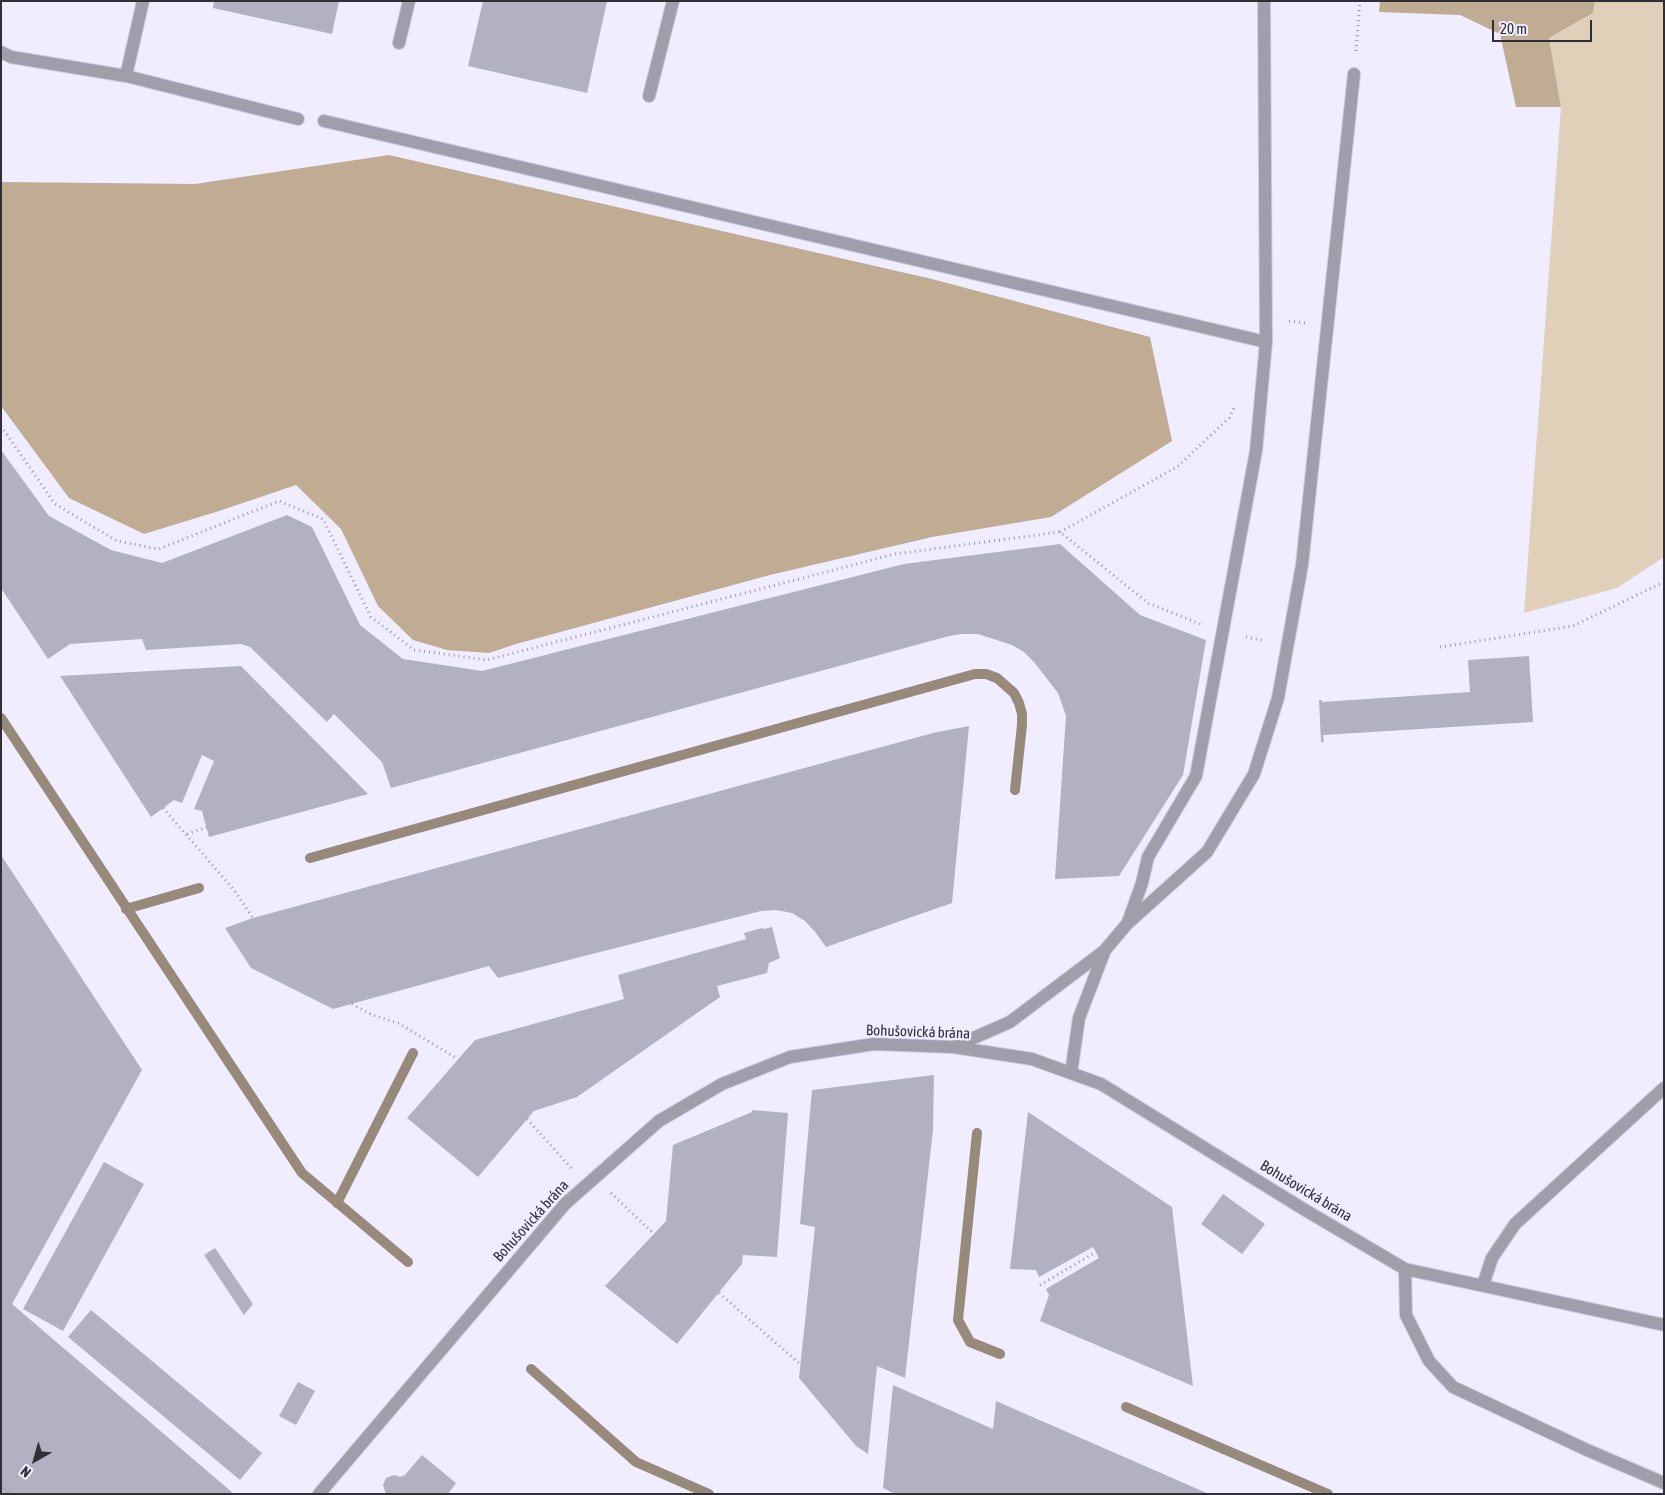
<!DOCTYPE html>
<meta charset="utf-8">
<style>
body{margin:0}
#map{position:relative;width:1665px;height:1495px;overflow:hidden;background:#efedff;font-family:"Asap Condensed",sans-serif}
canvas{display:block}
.frame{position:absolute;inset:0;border:2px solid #302f36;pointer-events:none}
.north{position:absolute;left:10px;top:1435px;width:50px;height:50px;-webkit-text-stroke:4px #efedff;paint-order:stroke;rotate:218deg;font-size:14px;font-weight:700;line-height:20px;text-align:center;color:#302f36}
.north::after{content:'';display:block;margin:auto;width:18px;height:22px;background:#302f36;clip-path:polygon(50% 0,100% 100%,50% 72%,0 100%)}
.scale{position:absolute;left:1492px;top:20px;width:100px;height:22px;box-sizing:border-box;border:2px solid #302f36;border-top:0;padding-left:6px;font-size:15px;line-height:18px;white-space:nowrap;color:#302f36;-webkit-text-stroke:4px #efedff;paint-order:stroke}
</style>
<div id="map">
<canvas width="1665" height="1495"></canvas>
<div class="frame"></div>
<div class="north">N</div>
<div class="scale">20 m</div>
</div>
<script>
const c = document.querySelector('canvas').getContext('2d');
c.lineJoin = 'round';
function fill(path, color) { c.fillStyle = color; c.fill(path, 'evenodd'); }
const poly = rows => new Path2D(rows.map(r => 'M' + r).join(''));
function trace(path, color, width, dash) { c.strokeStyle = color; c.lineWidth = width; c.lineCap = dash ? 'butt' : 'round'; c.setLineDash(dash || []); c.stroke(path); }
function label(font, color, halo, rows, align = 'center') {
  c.font = font + ' "Asap Condensed",sans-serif'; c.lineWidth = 4.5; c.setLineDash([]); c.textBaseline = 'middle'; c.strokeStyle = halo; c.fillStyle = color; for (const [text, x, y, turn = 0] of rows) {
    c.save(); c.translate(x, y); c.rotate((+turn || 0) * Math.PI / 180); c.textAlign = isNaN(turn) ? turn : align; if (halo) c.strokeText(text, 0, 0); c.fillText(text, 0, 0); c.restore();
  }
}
fill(poly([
 [1595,1,1664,1,1664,557,1617,588,1524,613,1561,107,1549,38,1593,13]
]), '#e0d0b9');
fill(poly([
 [1380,1,1595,1,1593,13,1549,38,1561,107,1516,107,1500,34,1460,15,1379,12],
 [389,155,932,279,1150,337,1172,441,1051,517,932,537,770,575,516,644,489,653,447,650,413,640,378,606,341,529,296,485,219,511,144,534,69,498,1,406,1,182,195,184]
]), '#bfac92');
trace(poly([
 [1,718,302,1173,408,1262],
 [310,858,975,674,986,674,997,678,1014,693,1019,703,1022,714,1022,725,1015,790],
 [126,909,199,888],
 [977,1133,958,1320,970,1342,1000,1354],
 [337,1203,413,1053],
 [531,1369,636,1462,709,1494],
 [1126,1407,1328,1494]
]), '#988a7a', 10);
fill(poly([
 [214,1,339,1,332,34,213,8],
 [483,1,607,1,587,93,468,66],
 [1,450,49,516,111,550,162,563,287,515,312,527,360,625,403,659,482,671,904,564,1060,544,1140,615,1206,640,1183,775,1119,876,1055,879,1066,716,1058,693,1034,662,1024,652,1012,645,978,634,962,634,949,636,391,788,382,762,334,714,327,722,250,647,241,644,146,650,142,639,70,644,48,659,1,588],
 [1529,656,1533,722,1323,735,1324,742,1321,742,1319,700,1322,700,1322,702,1470,692,1468,660],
 [241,666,368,794,209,837,202,811,194,809,214,761,202,755,182,803,174,800,151,817,60,676],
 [969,726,952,903,826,947,816,933,805,921,792,913,776,910,761,911,498,978,489,966,333,1009,251,968,225,928,253,918,933,733],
 [1,855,142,1070,12,1304,234,1494,1,1494],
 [772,927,780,958,769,963,767,973,717,986,720,997,577,1097,534,1111,478,1177,407,1118,475,1040,624,999,618,975,746,939,744,933,762,928,764,929],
 [934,1075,933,1130,905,1378,877,1366,868,1454,856,1446,799,1378,815,1227,800,1224,812,1090],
 [752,1110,788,1113,777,1257,743,1255,742,1264,677,1344,605,1286,666,1221,673,1145,752,1112],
 [1028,1112,1172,1207,1193,1386,1040,1321,1049,1295,1046,1289,1099,1258,1093,1247,1039,1277,1036,1270,1010,1269],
 [104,1162,144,1184,63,1331,23,1309],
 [1223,1194,1265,1224,1242,1254,1201,1224],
 [215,1248,253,1304,244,1315,204,1255],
 [91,1310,262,1453,240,1480,68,1337],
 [298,1382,315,1391,296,1425,279,1416],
 [893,1385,993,1429,996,1401,1209,1494,895,1494,883,1488],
 [422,1455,456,1483,448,1494,386,1494,383,1485,386,1478,394,1475,401,1477,403,1475,404,1476]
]), '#b2b1c1');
const service = poly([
 [143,1,126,76,298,119],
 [399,43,409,1],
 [1,52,11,57,126,76],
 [649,96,673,1],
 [324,121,1266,342],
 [1128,922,1142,883,1148,857,1196,776,1256,451,1266,342,1264,1],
 [953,1047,1010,1022,1104,951],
 [1071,1073,1079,1018,1105,950,1127,924,1207,852,1254,774,1278,698,1302,565,1354,74],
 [1483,1285,1492,1258,1515,1224,1664,1088]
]);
const minor = poly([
 [1405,1269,1406,1315,1429,1361,1453,1387,1587,1450,1664,1483],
 [319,1494,565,1204,659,1121,722,1084,790,1057,874,1044,953,1047,1032,1059,1101,1084,1305,1210,1405,1269,1664,1325]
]);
trace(service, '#cdcbdb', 14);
trace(minor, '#cdcbdb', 14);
trace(poly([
 [1356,51,1360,1],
 [1289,321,1305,323],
 [1,426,55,504,117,541,159,549,279,501,323,519,371,617,414,650,487,660,895,554,1060,532,1148,603,1200,624],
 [1060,532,1177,467,1229,418,1235,406],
 [1246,637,1265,641],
 [1440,647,1573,626,1664,582],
 [163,808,234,890,253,918],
 [187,834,207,827],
 [352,1004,372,1015,398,1023,458,1059],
 [527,1119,572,1169],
 [611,1193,654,1234],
 [1040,1285,1096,1252],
 [719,1293,801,1365],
 [1,1484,10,1494]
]), '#9998a5', 3, [1, 4]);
trace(service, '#a09eab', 12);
trace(minor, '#a09eab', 12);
label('15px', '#302f36', '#efedff', [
 ["Bohušovická brána",918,1032,2],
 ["Bohušovická brána",1306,1191,31],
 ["Bohušovická brána",531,1221,-48]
]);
</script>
